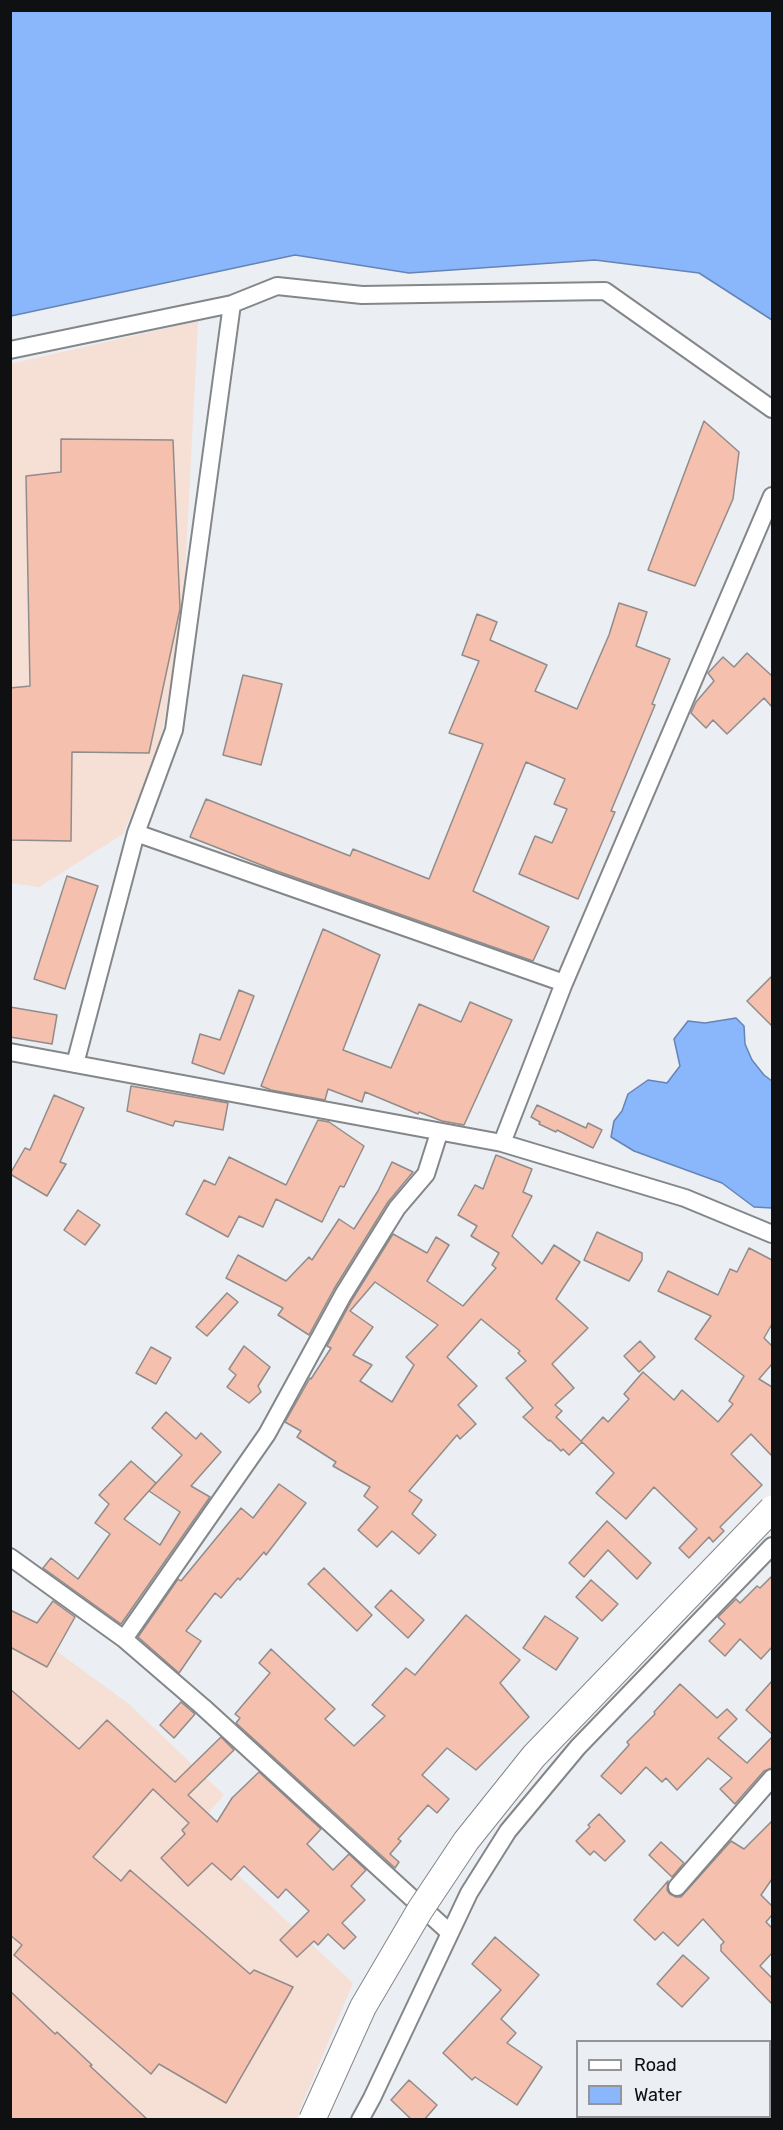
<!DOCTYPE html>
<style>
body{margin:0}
#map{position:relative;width:783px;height:2130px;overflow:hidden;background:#ebeef2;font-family:Rubik,sans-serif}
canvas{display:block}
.frame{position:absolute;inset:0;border:12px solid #0f1012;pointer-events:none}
.legend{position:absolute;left:576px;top:2040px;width:195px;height:78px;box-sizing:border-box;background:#ebeef2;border:2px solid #939598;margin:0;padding:8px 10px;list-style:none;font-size:18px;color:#0f1012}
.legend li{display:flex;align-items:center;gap:12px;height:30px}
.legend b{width:30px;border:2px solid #939598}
</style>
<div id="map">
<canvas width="783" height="2130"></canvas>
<div class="frame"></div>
<ul class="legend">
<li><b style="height:8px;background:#fff"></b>Road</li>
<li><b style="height:16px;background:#8ab6fb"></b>Water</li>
</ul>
</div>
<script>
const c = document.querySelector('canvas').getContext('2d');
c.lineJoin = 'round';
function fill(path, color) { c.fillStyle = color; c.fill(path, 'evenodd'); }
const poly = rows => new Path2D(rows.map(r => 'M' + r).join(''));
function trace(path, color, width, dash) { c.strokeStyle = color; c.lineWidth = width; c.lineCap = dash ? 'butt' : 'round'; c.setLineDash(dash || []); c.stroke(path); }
fill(poly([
 [198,321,183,615,159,749,123,834,39,887,11,883,10,364],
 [10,1617,130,1705,224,1795,192,1832,353,1983,296,2119,24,2120,11,2108]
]), '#f6dfd4');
const water = poly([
 [10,11,772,11,772,320,699,273,595,260,409,273,295,255,11,316,10,11],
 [736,1018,744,1026,745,1044,752,1060,764,1075,772,1081,772,1208,754,1207,722,1183,634,1151,611,1137,614,1121,622,1111,628,1094,648,1080,667,1083,680,1066,674,1039,688,1021,705,1023,736,1018]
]);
fill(water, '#8ab6fb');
trace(water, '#6584b5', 1.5);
const building = poly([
 [704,421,739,452,733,499,695,586,648,570,704,421],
 [61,439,173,440,180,609,149,753,72,752,71,841,10,840,10,688,30,686,26,476,61,472,61,439],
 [619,603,647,612,636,646,670,659,652,704,655,705,611,811,615,812,578,899,519,874,535,836,552,843,567,809,554,804,565,779,526,762,473,891,549,927,533,961,274,870,190,837,206,799,350,856,353,849,429,879,483,744,449,733,479,661,462,655,477,614,497,622,490,640,547,665,535,691,577,709,609,635,619,603],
 [747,653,772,676,772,707,764,698,727,734,713,720,706,728,691,713,696,702,714,681,708,673,723,657,734,667,747,653],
 [243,675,282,684,261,765,223,755,243,675],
 [67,876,98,886,65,989,34,979,67,876],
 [323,929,380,955,343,1050,391,1068,419,1004,461,1022,470,1002,512,1020,464,1125,442,1121,419,1112,418,1114,365,1092,362,1102,328,1089,325,1100,271,1090,261,1086,323,929],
 [772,976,772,1026,747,1001,772,976],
 [239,990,254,996,224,1074,192,1063,200,1034,220,1040,239,990],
 [10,1007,57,1015,52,1044,10,1037,10,1007],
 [131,1086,228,1103,223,1130,175,1121,173,1126,127,1111,131,1086],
 [54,1095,84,1108,60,1162,66,1164,47,1196,10,1174,25,1148,30,1150,54,1095],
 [537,1105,586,1128,588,1123,602,1130,593,1148,557,1130,556,1132,539,1124,540,1122,531,1117,537,1105],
 [318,1120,329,1122,364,1146,344,1187,340,1186,322,1222,276,1199,263,1227,239,1216,228,1237,186,1214,204,1180,215,1185,229,1157,286,1185,318,1120],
 [496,1155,532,1169,523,1192,532,1196,512,1236,542,1264,554,1245,580,1262,556,1299,588,1328,552,1364,574,1388,555,1405,562,1411,556,1417,582,1442,569,1455,563,1449,561,1451,550,1440,549,1441,523,1417,533,1408,506,1378,526,1361,518,1353,520,1351,481,1319,447,1357,477,1386,458,1405,476,1424,460,1439,457,1435,409,1491,422,1500,412,1514,436,1535,419,1554,392,1531,377,1547,358,1530,378,1507,364,1496,370,1487,333,1466,336,1462,297,1437,301,1431,285,1422,310,1378,311,1379,331,1348,327,1346,352,1300,393,1234,427,1253,436,1237,449,1245,427,1281,463,1306,496,1268,492,1265,499,1253,471,1236,477,1226,458,1215,475,1185,483,1189,496,1155],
 [375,1282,438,1325,406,1357,414,1365,392,1402,360,1381,372,1365,353,1355,373,1327,350,1311,375,1282],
 [392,1162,413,1172,388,1202,334,1289,309,1335,278,1315,283,1308,226,1278,238,1255,286,1281,309,1257,312,1260,339,1219,354,1229,378,1191,392,1162],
 [78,1210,100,1225,85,1245,64,1230,78,1210],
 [597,1232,642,1253,642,1260,629,1281,584,1260,597,1232],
 [749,1248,772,1260,772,1324,764,1338,772,1346,772,1364,759,1379,772,1387,772,1456,751,1434,731,1454,762,1485,720,1527,724,1531,713,1542,709,1537,689,1558,679,1548,697,1529,654,1487,626,1519,596,1493,614,1473,581,1441,603,1417,608,1422,629,1399,624,1394,643,1372,674,1400,682,1390,718,1422,733,1404,729,1401,744,1376,695,1339,711,1316,658,1291,668,1271,718,1295,730,1269,737,1272,749,1248],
 [227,1293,238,1302,207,1336,196,1327,227,1293],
 [640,1341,655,1357,639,1372,624,1356,640,1341],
 [244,1346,270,1367,258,1386,261,1392,249,1403,227,1387,236,1375,229,1369,244,1346],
 [151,1347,171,1358,156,1384,136,1373,151,1347],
 [166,1412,196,1439,201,1433,221,1452,191,1486,210,1497,121,1624,43,1568,51,1558,78,1579,110,1534,95,1523,109,1504,99,1495,131,1461,156,1483,124,1519,160,1545,180,1512,149,1491,182,1455,152,1428,166,1412],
 [279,1484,306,1503,266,1555,264,1552,240,1580,238,1578,221,1598,215,1593,186,1631,201,1641,179,1673,138,1637,178,1579,181,1581,241,1508,253,1518,279,1484],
 [607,1521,651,1563,637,1579,608,1550,584,1577,569,1563,607,1521],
 [324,1568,372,1615,357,1631,308,1584,324,1568],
 [772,1576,772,1647,761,1659,740,1639,725,1656,709,1641,725,1624,718,1617,736,1599,740,1603,757,1586,760,1588,772,1576],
 [591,1580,618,1604,602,1621,576,1597,591,1580],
 [391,1590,424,1620,408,1638,375,1607,391,1590],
 [53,1601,75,1617,47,1667,10,1647,10,1610,37,1623,53,1601],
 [466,1615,520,1660,500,1683,529,1717,476,1770,447,1748,422,1775,449,1799,437,1813,428,1805,398,1839,401,1841,390,1854,399,1862,395,1868,236,1723,240,1718,235,1714,270,1673,259,1663,271,1649,335,1709,325,1719,354,1746,385,1716,372,1705,406,1668,415,1675,466,1615],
 [545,1616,578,1638,556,1670,523,1648,545,1616],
 [772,1681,772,1734,746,1710,772,1681],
 [680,1684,717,1718,727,1709,737,1719,718,1738,747,1763,772,1737,772,1768,764,1771,735,1804,720,1789,732,1778,708,1758,677,1790,666,1778,662,1782,646,1767,621,1794,601,1776,629,1745,627,1742,655,1714,654,1712,680,1684],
 [10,1689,79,1749,107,1720,175,1782,221,1737,234,1750,188,1795,217,1822,232,1798,259,1772,321,1829,307,1844,333,1870,349,1854,366,1870,351,1886,365,1900,342,1923,356,1937,344,1949,328,1934,318,1945,314,1941,297,1957,280,1940,309,1911,286,1889,278,1898,244,1866,231,1880,212,1863,188,1886,161,1858,185,1834,182,1830,189,1823,153,1789,93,1857,121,1881,130,1870,250,1974,254,1970,293,1987,226,2103,159,2064,151,2074,14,1955,22,1945,10,1935,10,1689],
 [181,1702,195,1714,174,1738,160,1725,181,1702],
 [599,1814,625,1841,605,1861,594,1851,590,1855,576,1841,590,1827,588,1825,599,1814],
 [772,1821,772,1879,761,1895,772,1906,772,1915,766,1922,772,1928,772,1953,760,1966,772,1978,772,2004,721,1951,721,1945,724,1942,703,1919,678,1946,663,1932,655,1940,634,1920,668,1881,667,1890,670,1894,676,1897,681,1897,731,1841,744,1849,772,1821],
 [661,1842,684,1863,672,1877,649,1855,661,1842],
 [495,1937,539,1975,501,2019,516,2033,507,2043,542,2067,517,2105,475,2077,472,2080,443,2053,501,1990,472,1964,495,1937],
 [683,1955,709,1978,682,2007,657,1984,683,1955],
 [10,1991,55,2034,57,2032,92,2065,90,2066,148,2120,10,2120,10,1991],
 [409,2080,437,2105,424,2120,412,2120,391,2100,409,2080]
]);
fill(building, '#f5c0ae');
trace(building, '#918c8b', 1.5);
const minor = poly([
 [10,350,232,304,277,286,362,295,605,291,772,409],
 [136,833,564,983],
 [10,1052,502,1143,685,1198,772,1234],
 [75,1064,136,833,174,730,232,304],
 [502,1143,564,983,772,496],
 [10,1557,124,1639,203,1707,449,1932],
 [124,1639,267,1434,343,1295,397,1208,426,1174,439,1133],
 [677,1887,772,1778],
 [360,2120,372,2098,469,1893,508,1831,578,1747,772,1546]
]);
trace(minor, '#84878a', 20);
trace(minor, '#fff', 16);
const primaryBridge = poly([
 [312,2120,363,2007,420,1910,466,1841,534,1756,772,1509]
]);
trace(primaryBridge, '#84878a', 28, []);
trace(primaryBridge, '#fff', 26);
</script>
